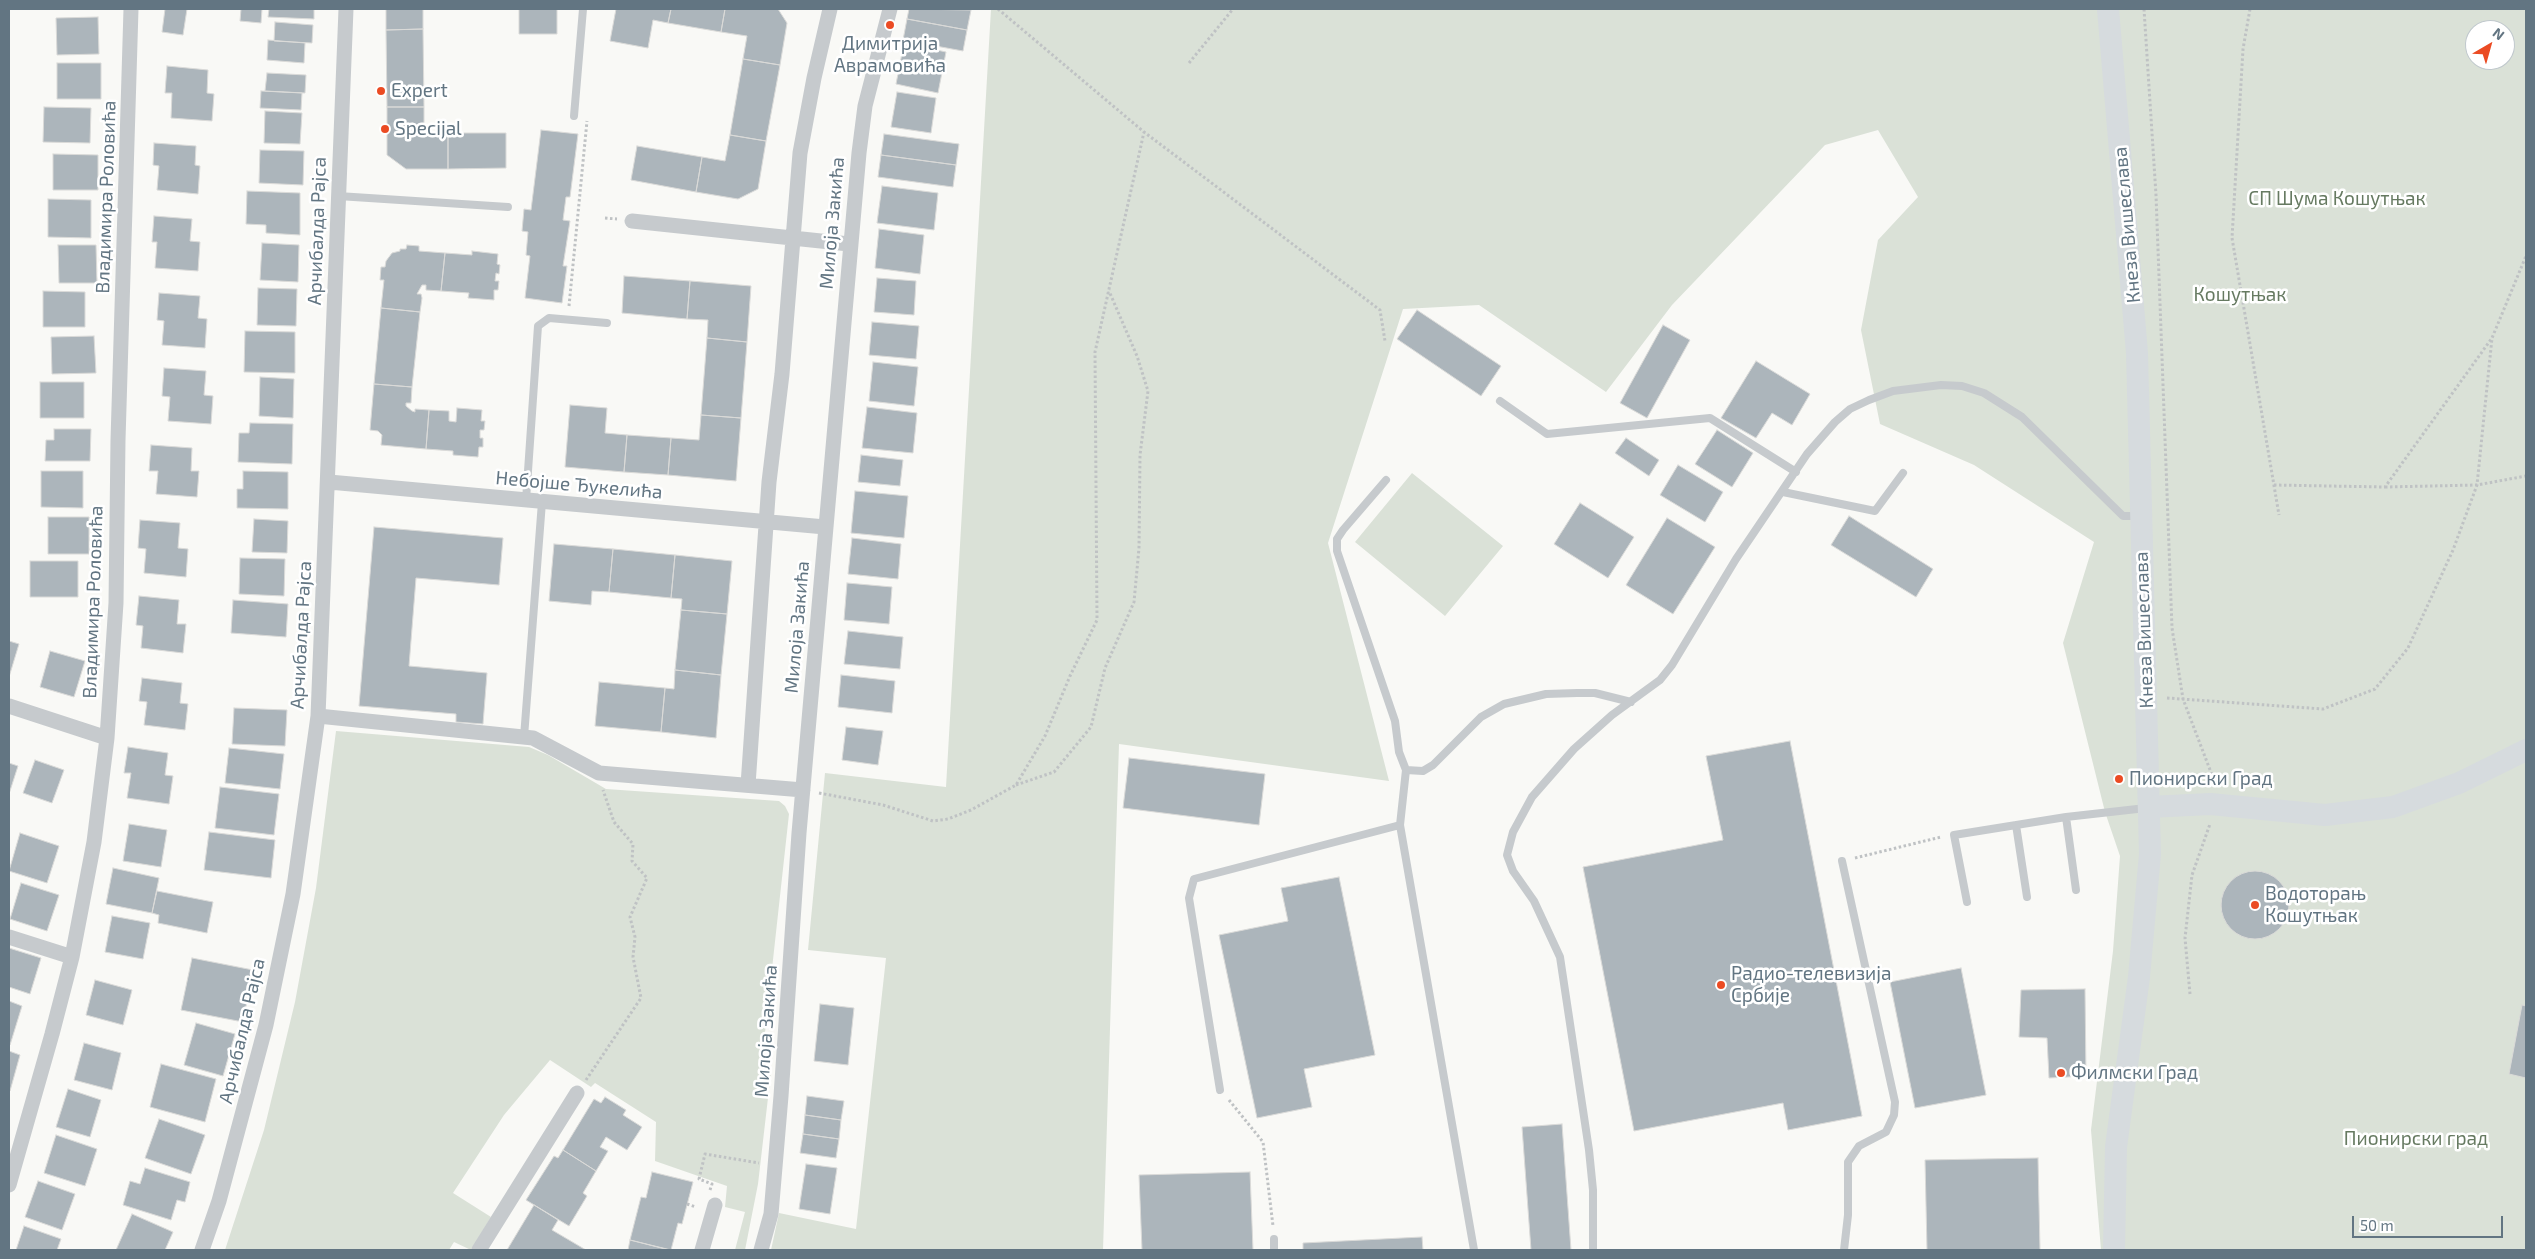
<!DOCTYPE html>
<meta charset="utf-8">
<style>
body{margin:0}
#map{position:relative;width:2535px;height:1259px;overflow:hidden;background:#f9f9f6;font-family:"Exo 2",sans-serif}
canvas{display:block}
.frame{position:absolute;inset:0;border:10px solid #627582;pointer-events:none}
.north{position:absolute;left:2465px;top:20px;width:50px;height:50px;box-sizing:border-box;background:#fff;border:1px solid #c0c8cd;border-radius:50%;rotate:38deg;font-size:14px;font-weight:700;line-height:20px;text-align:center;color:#627582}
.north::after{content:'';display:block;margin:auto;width:18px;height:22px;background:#eb4b23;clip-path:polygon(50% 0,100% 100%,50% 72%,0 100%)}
.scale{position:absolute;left:2352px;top:1216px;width:151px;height:22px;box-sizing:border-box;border:2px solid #627582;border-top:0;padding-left:6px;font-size:15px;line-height:18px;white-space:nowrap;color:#627582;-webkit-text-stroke:4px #fff;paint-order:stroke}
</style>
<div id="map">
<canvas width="2535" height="1259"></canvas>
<div class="frame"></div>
<div class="north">N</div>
<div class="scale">50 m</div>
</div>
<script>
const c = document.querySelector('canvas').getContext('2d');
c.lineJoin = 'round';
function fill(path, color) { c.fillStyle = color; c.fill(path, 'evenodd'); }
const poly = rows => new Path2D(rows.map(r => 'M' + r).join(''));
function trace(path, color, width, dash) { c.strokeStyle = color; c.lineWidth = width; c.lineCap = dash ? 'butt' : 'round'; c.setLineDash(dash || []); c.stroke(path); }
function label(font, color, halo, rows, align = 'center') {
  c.font = font + ' "Exo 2",sans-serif'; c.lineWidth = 5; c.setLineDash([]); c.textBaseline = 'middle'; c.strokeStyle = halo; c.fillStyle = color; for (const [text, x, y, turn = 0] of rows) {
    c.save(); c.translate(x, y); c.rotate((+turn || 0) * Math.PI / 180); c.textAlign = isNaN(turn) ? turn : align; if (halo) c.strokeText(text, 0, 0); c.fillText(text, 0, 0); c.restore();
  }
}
fill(poly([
 [991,9,2526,9,2526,1250,2101,1250,2091,1130,2113,951,2120,856,2105,812,2063,643,2094,542,1974,465,1880,424,1861,330,1878,240,1918,197,1878,130,1825,145,1672,305,1606,392,1479,305,1403,309,1328,543,1389,781,1119,744,1103,1250,771,1250,779,1213,856,1229,886,958,808,950,825,773,946,787],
 [2475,30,2505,30,2505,60,2475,60],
 [1412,473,1503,546,1445,616,1355,542],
 [336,731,529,747,548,755,606,789,779,801,785,806,789,814,761,1069,771,1072,758,1184,745,1250,735,1250,745,1212,725,1207,727,1186,655,1161,656,1122,595,1083,591,1087,550,1060,504,1115,453,1193,491,1217,471,1250,454,1242,449,1250,225,1250,264,1130,295,1002,316,888]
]), '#dae1d7');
const building = poly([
 [165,9,187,9,183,35,162,32,165,9],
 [241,9,262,9,261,23,240,21,241,9],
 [269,9,314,9,314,19,268,17,269,9],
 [386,9,423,9,423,29,386,30,386,9],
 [519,9,557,9,557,34,519,34,519,9],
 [616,9,671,9,668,23,653,20,648,48,610,41,616,9],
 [671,9,725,9,721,32,668,23,671,9],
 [725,9,778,9,787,23,780,65,743,59,747,36,721,32,725,9],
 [909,9,971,10,967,30,907,19,909,9],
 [98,17,99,54,57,55,56,18,98,17],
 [907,19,967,30,963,51,903,40,907,19],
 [275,22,313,25,312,43,274,41,275,22],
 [423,29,424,107,387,107,386,30,423,29],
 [268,40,305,43,304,63,267,60,268,40],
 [904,43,946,52,938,93,896,84,904,43],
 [743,59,780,65,766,141,730,135,743,59],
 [57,63,101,63,101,99,57,99,57,63],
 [167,66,208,70,207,93,214,94,212,121,171,118,172,93,165,93,167,66],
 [267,73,306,75,305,93,265,91,267,73],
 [261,91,302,93,301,110,260,108,261,91],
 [897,92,936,98,931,133,891,127,897,92],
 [44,107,91,108,90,143,43,142,44,107],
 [387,107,424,107,424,134,448,133,448,169,406,169,387,155,387,107],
 [265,111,302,113,300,144,264,143,265,111],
 [541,130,578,134,570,197,566,197,563,220,570,221,563,266,567,266,562,303,525,298,530,256,526,255,528,232,522,231,524,209,531,210,541,130],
 [448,133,506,133,506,168,448,169,448,133],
 [884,134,959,144,956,165,881,155,884,134],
 [730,135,766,141,758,189,738,199,696,192,702,157,725,161,730,135],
 [154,143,196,146,195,165,200,166,198,194,157,190,159,166,153,165,154,143],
 [637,146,702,157,696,192,631,180,637,146],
 [260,150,304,151,303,185,259,183,260,150],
 [53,154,98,155,98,190,53,190,53,154],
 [881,155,956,165,953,187,878,177,881,155],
 [882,186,938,193,934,230,877,223,882,186],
 [247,191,300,193,300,235,266,233,266,225,246,224,247,191],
 [48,199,91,200,91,238,48,237,48,199],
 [154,216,192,219,190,241,200,242,198,271,155,268,157,242,152,242,154,216],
 [879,229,924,235,920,274,875,268,879,229],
 [262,243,299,245,298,282,260,280,262,243],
 [58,245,96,245,97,283,59,283,58,245],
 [407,245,419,246,419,251,445,253,441,291,426,290,426,285,422,285,417,294,421,294,422,298,420,312,381,308,384,280,380,280,381,267,385,267,386,261,392,253,400,251,400,249,406,249,407,245],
 [472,251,498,254,497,264,500,265,499,274,496,273,495,281,499,281,498,290,494,290,494,300,468,298,469,293,441,291,445,253,472,255,472,251],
 [624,276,690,281,687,319,622,313,624,276],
 [877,278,916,281,914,315,874,312,877,278],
 [690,281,751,286,747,342,707,338,708,320,687,319,690,281],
 [258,288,297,289,296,326,257,325,258,288],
 [43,291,85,292,85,327,43,327,43,291],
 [159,293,200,296,198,318,207,319,205,348,162,345,164,321,157,320,159,293],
 [381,308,420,312,412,387,374,384,381,308],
 [1417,310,1501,366,1481,396,1397,339,1417,310],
 [872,322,919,326,916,359,869,355,872,322],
 [1663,325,1690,340,1647,418,1620,403,1663,325],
 [245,331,295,332,295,373,244,372,245,331],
 [94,336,96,373,52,374,51,337,94,336],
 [707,338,747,342,741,418,701,415,707,338],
 [1756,361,1810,394,1792,425,1772,413,1756,438,1721,418,1756,361],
 [873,362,918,367,914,406,869,401,873,362],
 [164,368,206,371,204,395,213,396,211,424,168,421,170,397,162,396,164,368],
 [260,377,294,379,293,418,259,416,260,377],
 [40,382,84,382,84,418,40,418,40,382],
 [374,384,412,387,411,403,406,403,406,406,412,411,415,412,415,409,429,410,426,449,381,445,382,435,378,431,370,430,374,384],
 [570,405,607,408,605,433,627,435,624,472,565,467,570,405],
 [867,407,917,413,913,453,862,448,867,407],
 [457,408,482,410,481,421,485,421,484,430,480,430,480,438,483,438,483,447,479,447,478,457,453,455,453,451,426,449,429,410,449,411,449,421,456,422,457,408],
 [701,415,741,418,736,481,668,475,671,438,699,440,701,415],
 [250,423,293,424,292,464,238,462,239,433,249,433,250,423],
 [54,429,91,429,90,461,45,461,46,440,54,440,54,429],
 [1717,430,1753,453,1732,487,1695,464,1717,430],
 [627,435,671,438,668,475,624,472,627,435],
 [1626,438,1659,460,1649,476,1615,453,1626,438],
 [151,445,192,448,191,471,199,471,197,497,156,494,158,471,149,471,151,445],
 [861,455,903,460,900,486,858,482,861,455],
 [1678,465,1723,492,1705,522,1660,495,1678,465],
 [41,471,83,471,83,508,41,507,41,471],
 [243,471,288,472,288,509,237,508,237,489,243,489,243,471],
 [855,491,908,496,904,538,851,533,855,491],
 [1580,503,1634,537,1608,578,1554,544,1580,503],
 [1849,516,1933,569,1916,597,1831,545,1849,516],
 [48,517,89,517,89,554,48,554,48,517],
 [1667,518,1715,547,1673,614,1626,585,1667,518],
 [254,519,288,521,287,553,252,552,254,519],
 [140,520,180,523,178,548,188,549,186,577,144,573,146,549,138,548,140,520],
 [374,527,503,538,499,585,416,578,409,666,487,673,483,724,456,722,456,714,359,706,374,527],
 [852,538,901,544,898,579,848,574,852,538],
 [554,544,613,549,609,592,592,591,591,605,549,601,554,544],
 [613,549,675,555,671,598,609,592,613,549],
 [675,555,732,561,727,614,681,610,682,599,671,598,675,555],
 [240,558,285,559,284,596,239,594,240,558],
 [30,561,78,561,78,597,30,597,30,561],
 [847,583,892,587,889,624,844,620,847,583],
 [139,596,179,600,177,624,186,624,183,653,141,648,143,626,136,625,139,596],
 [233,600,288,604,286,637,231,633,233,600],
 [681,610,727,614,721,675,675,670,681,610],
 [848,631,903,637,900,669,844,664,848,631],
 [9,641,19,644,9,677,9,641],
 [50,651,85,661,74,697,40,687,50,651],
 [675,670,721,675,716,738,661,732,665,688,674,689,675,670],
 [841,675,895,681,892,713,838,707,841,675],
 [142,678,182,683,180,703,188,704,185,730,144,725,147,702,139,701,142,678],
 [599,682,665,688,661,732,595,726,599,682],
 [234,708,287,710,285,746,232,744,234,708],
 [846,727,883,731,878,765,842,760,846,727],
 [1790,741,1862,1116,1788,1130,1783,1103,1634,1131,1583,867,1723,840,1706,756,1790,741],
 [128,747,168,753,165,775,173,776,169,804,127,798,131,773,124,773,128,747],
 [229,748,284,754,280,789,225,783,229,748],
 [1129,758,1265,774,1259,825,1123,808,1129,758],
 [35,760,64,770,52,803,23,793,35,760],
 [9,763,18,766,9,794,9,763],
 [220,787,279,794,274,835,215,828,220,787],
 [129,824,167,830,161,867,123,861,129,824],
 [209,832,275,840,271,878,204,870,209,832],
 [20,833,59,846,47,883,9,871,20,833],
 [113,868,159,878,152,913,106,904,113,868],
 '2221 905a34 34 0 1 1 68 0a34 34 0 1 1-68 0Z',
 [1339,877,1375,1055,1304,1069,1312,1107,1257,1118,1219,935,1288,921,1281,888,1339,877],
 [21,883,59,895,47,931,10,919,21,883],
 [157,891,213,902,207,933,158,923,159,915,152,913,157,891],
 [112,916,150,923,143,959,105,952,112,916],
 [9,948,41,958,30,994,9,987,9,948],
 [192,958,253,970,243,1022,181,1010,192,958],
 [1961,968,1986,1095,1915,1108,1890,982,1961,968],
 [95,980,132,990,123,1025,86,1015,95,980],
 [2085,989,2086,1076,2049,1078,2047,1038,2019,1037,2021,990,2085,989],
 [9,1001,22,1006,10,1045,9,1044,9,1001],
 [820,1004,854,1008,848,1065,814,1061,820,1004],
 [2522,1005,2526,1006,2526,1078,2509,1074,2522,1005],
 [196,1023,235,1034,223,1076,184,1065,196,1023],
 [84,1043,121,1053,112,1090,74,1080,84,1043],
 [9,1051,20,1055,10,1091,9,1091,9,1051],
 [161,1064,216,1079,205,1122,150,1107,161,1064],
 [68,1089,101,1100,90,1137,56,1127,68,1089],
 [807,1096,844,1101,841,1120,805,1115,807,1096],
 [605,1097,626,1110,623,1115,642,1127,627,1150,606,1137,600,1147,608,1151,596,1171,563,1150,594,1099,601,1103,605,1097],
 [805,1115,841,1120,839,1139,803,1134,805,1115],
 [159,1119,205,1135,191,1174,145,1158,159,1119],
 [1562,1124,1571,1250,1531,1250,1522,1127,1562,1124],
 [803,1134,839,1139,836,1158,800,1153,803,1134],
 [56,1135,97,1149,85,1186,44,1173,56,1135],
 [563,1150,596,1171,583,1193,587,1196,569,1226,526,1200,554,1156,558,1158,563,1150],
 [2038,1158,2040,1250,1927,1250,1925,1160,2038,1158],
 [806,1164,837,1168,830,1214,799,1209,806,1164],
 [145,1168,190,1182,185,1202,177,1200,171,1220,123,1205,130,1181,140,1184,145,1168],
 [652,1172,693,1182,682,1224,678,1223,671,1250,630,1240,641,1197,646,1198,652,1172],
 [1250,1172,1253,1250,1142,1250,1139,1175,1250,1172],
 [38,1181,75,1194,62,1230,25,1217,38,1181],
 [534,1205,558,1220,552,1230,586,1250,507,1250,534,1205],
 [132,1214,173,1232,165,1250,116,1250,132,1214],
 [24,1226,61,1239,57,1250,16,1250,24,1226],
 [1422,1237,1423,1250,1303,1250,1303,1243,1422,1237],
 [630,1240,669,1250,628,1250,630,1240]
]);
fill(building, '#acb5bb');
trace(building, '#dadad8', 1);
trace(poly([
 [998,9,1144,132,1380,310,1385,341],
 [2144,9,2156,195,2172,628,2183,699,2215,783],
 [2250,9,2243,49,2232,238,2279,515],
 [1189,63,1233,9],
 [605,218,617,219],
 [569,306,587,121],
 [2274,485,2385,487,2492,338],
 [2385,487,2477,485,2526,476],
 [2167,698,2323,709,2375,689,2408,648,2453,550,2477,485,2492,338,2526,256],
 [1016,785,1054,772,1091,727,1105,668,1134,602,1139,548,1140,455,1148,391,1137,356,1109,291],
 [819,793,883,805,933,821,948,819,971,810,1016,785,1045,736,1070,676,1097,620,1095,352,1144,132],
 [1855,858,1941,837],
 [2190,994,2185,938,2192,875,2210,824],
 [586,1080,641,998,633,957,635,937,630,917,647,878,632,861,633,844,614,822,603,790],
 [1229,1100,1263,1142,1273,1226],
 [710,1190,712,1184,699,1179,705,1154,759,1163],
 [687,1204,696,1207]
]), '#bfc2c4', 3, [2.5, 2.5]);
trace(poly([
 [574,116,583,9],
 [338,196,508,207],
 [1500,401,1547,434,1710,418,1796,472],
 [1386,480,1343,530,1337,539,1337,551,1395,721,1399,752,1406,770,1423,771,1433,765,1481,717,1504,704,1546,694,1577,693,1595,693,1631,702],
 [1783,492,1875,511,1903,473],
 [526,500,538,326,549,318,607,323],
 [524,737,542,502],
 [2066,817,2076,890],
 [1400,825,1406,770],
 [2016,825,2027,897],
 [1842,861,1895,1102,1894,1115,1886,1132,1859,1146,1848,1162,1848,1215,1844,1250],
 [1967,902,1954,835,2066,817,2146,808],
 [1220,1090,1189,898,1194,879,1400,825,1474,1250],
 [1274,1239,1274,1250],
 [1593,1250,1593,1190,1589,1150,1560,957,1534,901,1513,871,1507,855,1513,832,1532,797,1574,749,1612,715,1660,680,1672,665,1736,559,1807,454,1835,422,1850,409,1869,400,1893,391,1941,385,1962,386,1984,393,2022,417,2123,516,2139,516]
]), '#c6cacd', 8);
trace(poly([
 [632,221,849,244],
 [329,482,825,527],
 [9,706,107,738],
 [318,716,533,738,599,773,803,790],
 [748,785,769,482,782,374,800,153,814,78,830,9],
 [9,937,72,957],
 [9,1185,52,1034,72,957,94,842,107,738,116,603,118,440,131,9],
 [202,1250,219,1201,266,1025,293,894,318,716,346,9],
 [479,1250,577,1093],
 [702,1250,715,1205],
 [761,1250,771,1214,781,1096,799,833,859,153,865,106,890,9]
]), '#c6cacd', 15);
trace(poly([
 [2108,9,2137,353,2150,854,2139,977,2116,1147,2114,1250],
 [2149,807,2210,804,2325,815,2393,807,2459,783,2526,750]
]), '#d6dbde', 22);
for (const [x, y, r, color] of [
 [890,25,5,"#eb4b23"],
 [381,91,5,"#eb4b23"],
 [385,129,5,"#eb4b23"],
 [2119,779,5,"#eb4b23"],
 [2255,905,5,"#eb4b23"],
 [1721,985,5,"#eb4b23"],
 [2061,1073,5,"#eb4b23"]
]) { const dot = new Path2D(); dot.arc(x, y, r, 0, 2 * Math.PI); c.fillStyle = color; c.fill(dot); trace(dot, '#fff', 2); }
label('19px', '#627582', '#fff', [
 ["Димитрија",890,44,"center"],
 ["Аврамовића",890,66,"center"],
 ["Expert",391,91],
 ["Specijal",395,129],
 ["Пионирски Град",2129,779],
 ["Водоторањ",2265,894],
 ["Кошутњак",2265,916],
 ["Радио-телевизија",1731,974],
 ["Србије",1731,996],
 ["Филмски Град",2071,1073]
], 'left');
label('19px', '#627582', '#fff', [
 ["Владимира Роловића",106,197,-88],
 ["Милоја Закића",832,223,-85],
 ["Кнеза Вишеслава",2127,225,-95],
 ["Арчибалда Рајса",317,231,-88],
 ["Небојше Ђукелића",579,485,5],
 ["Владимира Роловића",93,602,-88],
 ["Милоја Закића",797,627,-85],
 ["Кнеза Вишеслава",2144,630,-92],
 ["Арчибалда Рајса",301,635,-87],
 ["Арчибалда Рајса",242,1031,-77],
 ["Милоја Закића",766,1031,-86]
]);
label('19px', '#667a61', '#fff', [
 ["СП Шума Кошутњак",2337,199],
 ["Кошутњак",2240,295],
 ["Пионирски град",2416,1139]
]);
</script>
